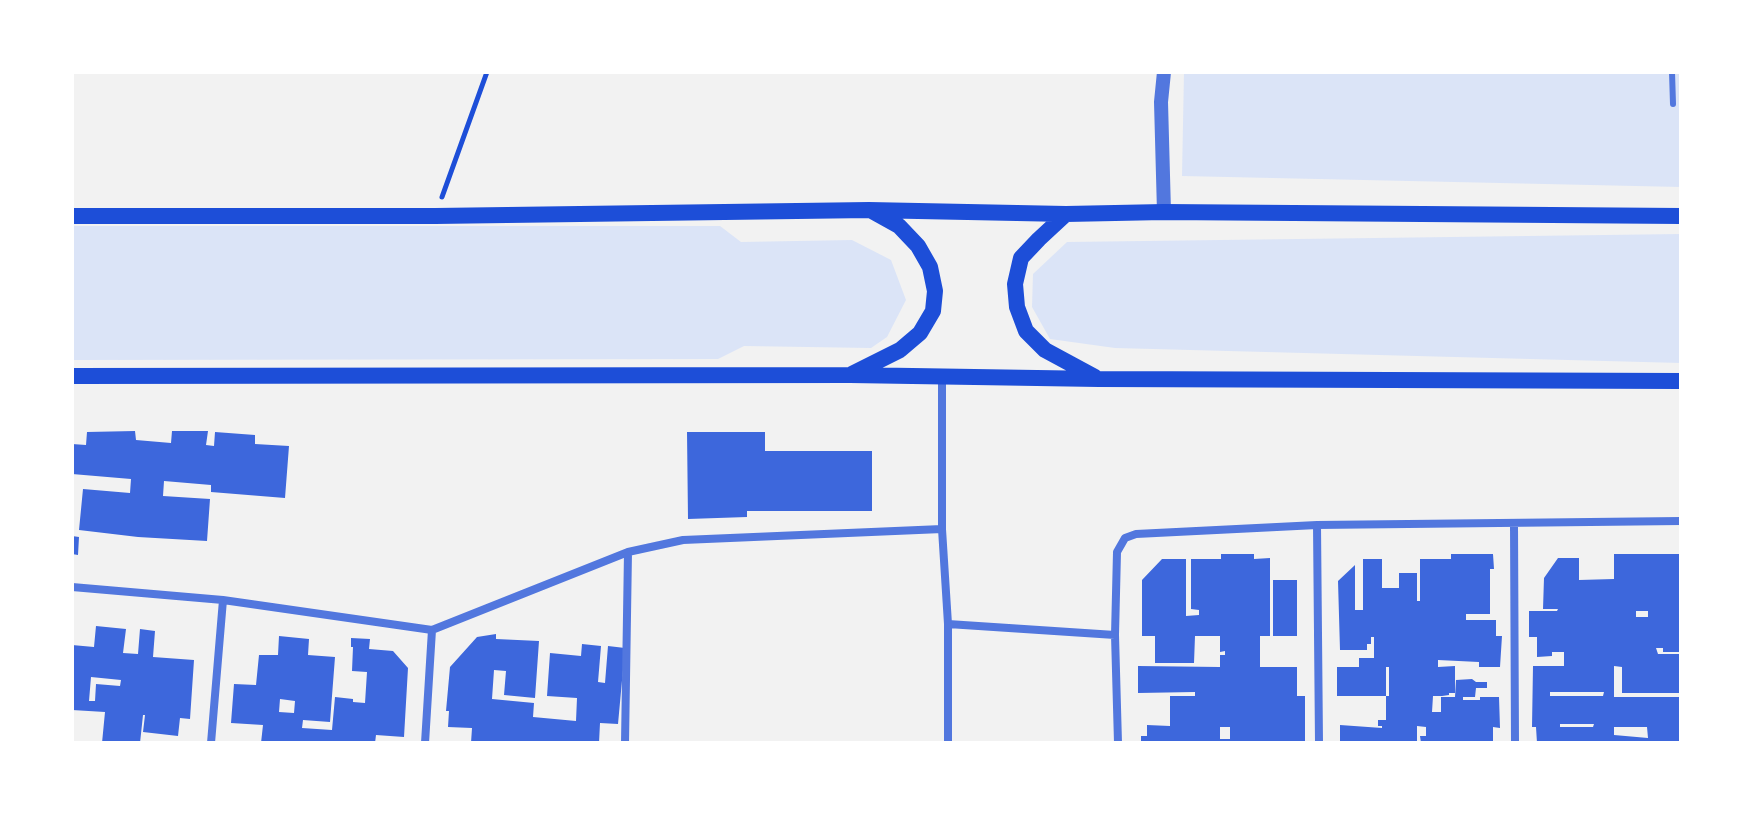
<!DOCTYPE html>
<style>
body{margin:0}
#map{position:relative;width:1753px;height:815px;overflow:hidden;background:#f2f2f2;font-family:Raleway,sans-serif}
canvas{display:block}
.frame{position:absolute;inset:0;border:74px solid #fff;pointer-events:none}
</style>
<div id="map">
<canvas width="1753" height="815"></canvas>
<div class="frame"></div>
</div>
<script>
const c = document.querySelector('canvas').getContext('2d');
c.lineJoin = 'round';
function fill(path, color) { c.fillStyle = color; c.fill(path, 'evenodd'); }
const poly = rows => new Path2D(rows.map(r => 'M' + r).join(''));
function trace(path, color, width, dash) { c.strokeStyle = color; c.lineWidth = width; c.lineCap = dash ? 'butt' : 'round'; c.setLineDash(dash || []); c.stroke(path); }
fill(poly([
 [1184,72,1681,72,1681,187,1182,176],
 [72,226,720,226,741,242,852,240,891,260,906,300,887,337,871,348,744,346,718,359,72,360],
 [1681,234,1681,363,1115,348,1050,339,1032,307,1033,274,1067,242]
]), '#dbe4f7');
fill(poly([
 [135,431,136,440,171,443,172,431,208,431,206,445,214,446,215,432,255,435,255,444,289,446,285,498,211,492,211,485,164,481,163,496,210,499,207,541,138,537,79,530,83,489,130,493,131,479,72,474,72,444,86,445,87,432],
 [687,432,765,432,765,451,872,451,872,511,747,511,747,517,688,519],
 [72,536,79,537,78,555,72,554],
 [1221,554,1254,554,1254,559,1270,558,1270,636,1260,636,1260,667,1297,667,1297,696,1305,696,1305,743,1220,743,1220,739,1230,739,1230,727,1220,727,1220,741,1215,741,1215,743,1141,743,1141,736,1147,736,1147,725,1170,726,1170,696,1195,696,1195,692,1138,693,1138,666,1220,667,1220,655,1225,655,1225,651,1220,652,1220,636,1195,636,1194,663,1155,663,1155,636,1142,636,1142,580,1162,559,1186,559,1186,616,1199,615,1199,610,1191,609,1191,559,1221,559],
 [1451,554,1493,554,1494,569,1490,569,1490,614,1466,614,1466,620,1496,620,1496,636,1502,636,1500,667,1479,667,1479,662,1438,660,1438,667,1455,666,1455,693,1449,693,1449,695,1442,696,1433,696,1432,712,1441,712,1441,697,1455,697,1456,680,1472,679,1476,682,1487,682,1487,688,1476,688,1475,697,1463,697,1463,700,1480,700,1480,697,1499,697,1500,728,1493,727,1493,743,1421,743,1420,736,1426,736,1426,727,1417,726,1417,743,1340,743,1340,725,1382,728,1382,726,1378,726,1378,720,1386,720,1386,696,1389,696,1389,667,1386,667,1386,696,1337,696,1337,667,1359,667,1359,658,1374,658,1374,637,1371,637,1371,644,1367,644,1367,650,1340,650,1338,581,1355,565,1355,610,1363,610,1363,559,1382,559,1382,588,1399,588,1399,573,1417,573,1417,601,1420,601,1420,559,1451,559],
 [1614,554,1681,554,1681,652,1663,652,1663,648,1656,648,1658,654,1681,654,1680,693,1622,693,1622,667,1614,666,1614,697,1681,697,1681,743,1537,743,1536,727,1532,727,1533,666,1564,666,1564,652,1552,652,1552,656,1537,657,1537,637,1529,637,1529,611,1557,611,1558,609,1543,609,1544,578,1558,558,1579,558,1579,580,1614,579],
 [1636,611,1648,611,1648,617,1636,617],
 [1550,692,1604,692,1603,696,1550,696],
 [1560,724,1594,724,1593,727,1560,727],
 [1614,727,1647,727,1648,738,1614,735],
 [1273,580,1297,580,1297,636,1273,636],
 [96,626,126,629,123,653,138,654,140,629,155,631,153,657,194,660,190,719,180,718,178,736,143,732,145,715,143,715,140,743,102,743,105,712,72,710,72,645,94,647],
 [91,677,121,680,120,686,96,684,95,701,89,701],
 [496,634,496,639,539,641,535,698,504,695,506,671,494,670,492,699,534,703,533,717,576,721,577,698,547,696,550,653,581,656,582,644,601,646,598,682,605,683,608,646,625,648,618,724,600,723,599,743,471,743,472,728,448,727,449,711,446,711,450,667,477,637],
 [279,636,309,639,308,655,335,657,330,722,303,720,302,728,332,730,335,697,353,699,353,702,365,703,367,672,352,671,353,647,351,647,351,638,370,639,369,649,393,651,408,668,404,737,376,735,375,743,261,743,263,725,231,723,234,684,256,685,259,655,278,655],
 [280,699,295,701,294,713,279,712]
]), '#3d67dc');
trace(poly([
 [442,197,487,72]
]), '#1d4ed8', 5);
trace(poly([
 [1672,72,1673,104]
]), '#5277de', 6);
trace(poly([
 [942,377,942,529,948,624,948,743],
 [1514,524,1515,743],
 [1317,525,1319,743],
 [72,587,223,600,432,630,628,552,683,540,942,529],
 [948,624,1115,635],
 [211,743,223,600],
 [425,743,432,630],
 [625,743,628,552],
 [1118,743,1115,635,1117,552,1125,538,1136,534,1317,525,1681,521]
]), '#5277de', 8);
trace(poly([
 [1164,72,1161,102,1164,212]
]), '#5277de', 14);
trace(poly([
 [1066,214,1039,239,1021,258,1015,284,1017,307,1026,331,1045,350,1095,377],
 [72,216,435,216,869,210,1066,214,1164,212,1681,216],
 [852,374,900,350,920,333,933,311,935,291,930,267,918,246,899,226,872,211],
 [72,376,850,375,1099,379,1681,381]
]), '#1d4ed8', 16);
</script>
